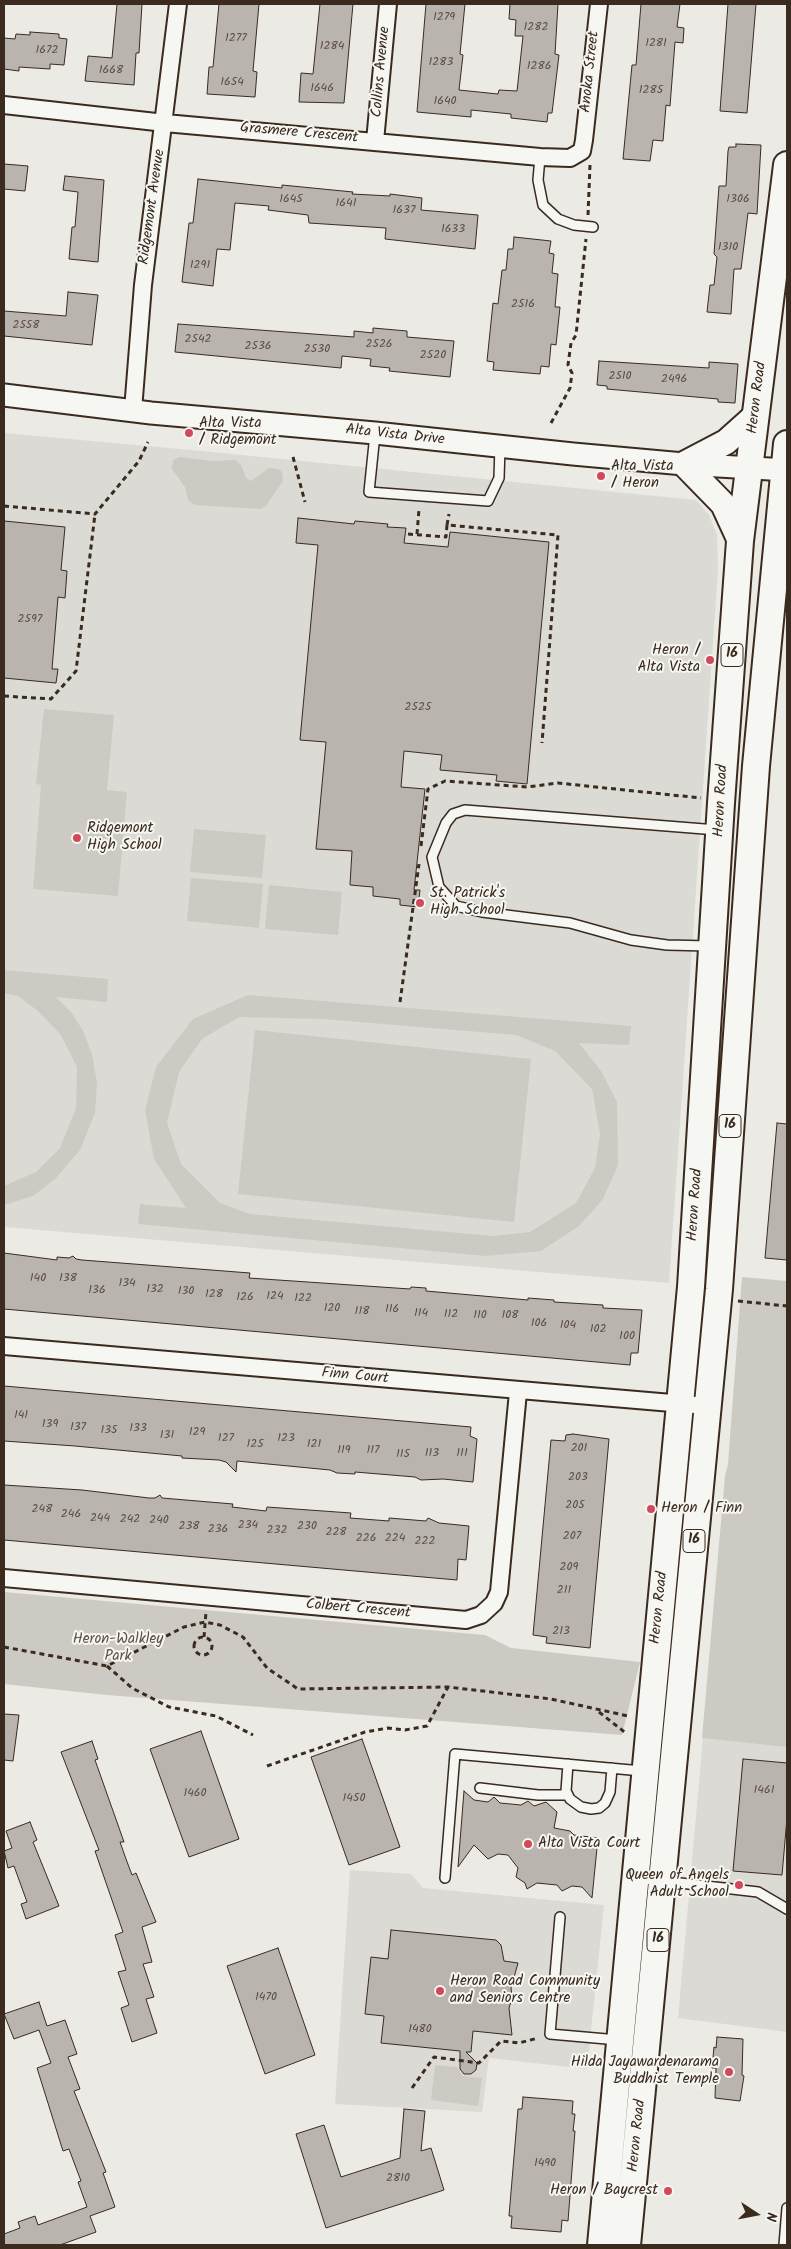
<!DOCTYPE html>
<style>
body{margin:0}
#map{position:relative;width:791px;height:2249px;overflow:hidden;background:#ebeae5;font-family:Kalam,sans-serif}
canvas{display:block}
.frame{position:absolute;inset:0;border:5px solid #3b2a1e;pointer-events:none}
.north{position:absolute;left:731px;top:2189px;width:50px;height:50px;-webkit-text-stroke:4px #f6f6f2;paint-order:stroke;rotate:101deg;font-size:14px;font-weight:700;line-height:20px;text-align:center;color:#3b2a1e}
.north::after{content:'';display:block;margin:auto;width:18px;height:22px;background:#3b2a1e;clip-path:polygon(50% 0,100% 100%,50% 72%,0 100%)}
</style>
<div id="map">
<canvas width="791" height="2249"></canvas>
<div class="frame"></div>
<div class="north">N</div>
</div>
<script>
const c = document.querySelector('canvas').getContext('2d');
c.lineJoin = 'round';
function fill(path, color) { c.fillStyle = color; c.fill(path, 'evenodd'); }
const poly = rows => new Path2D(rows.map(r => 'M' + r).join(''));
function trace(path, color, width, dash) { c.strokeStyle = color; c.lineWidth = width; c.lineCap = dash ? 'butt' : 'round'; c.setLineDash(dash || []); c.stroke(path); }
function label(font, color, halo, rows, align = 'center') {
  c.font = font + ' Kalam,sans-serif'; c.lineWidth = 4; c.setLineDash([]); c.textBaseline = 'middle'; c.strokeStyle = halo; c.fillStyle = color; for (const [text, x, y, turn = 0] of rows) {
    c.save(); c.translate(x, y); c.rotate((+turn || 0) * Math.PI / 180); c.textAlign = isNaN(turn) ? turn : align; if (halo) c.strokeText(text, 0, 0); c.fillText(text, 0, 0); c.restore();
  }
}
fill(poly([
 [4,433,191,450,696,500,709,515,717,535,718,570,669,1283,4,1227],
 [703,1738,787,1746,787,2032,678,2018],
 [350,1870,411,1874,423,1888,604,1905,587,2069,489,2058,482,2112,335,2104]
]), '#dcdad4');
fill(poly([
 [180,457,213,461,235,460,241,465,246,478,251,481,269,468,278,469,282,472,283,481,265,507,261,509,195,505,188,500,185,487,172,469,173,460],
 [44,709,114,715,107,790,127,792,118,896,33,889,41,785,36,784],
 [194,829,266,835,262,878,190,872],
 [191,878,263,884,259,928,187,921],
 [269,885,342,892,338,935,265,929],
 [4,970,108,979,107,1002,56,997,72,1013,83,1031,92,1054,97,1083,95,1113,80,1150,55,1179,33,1196,4,1205,4,1186,36,1172,60,1148,76,1108,77,1067,61,1035,38,1011,18,996,4,993],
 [248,995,631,1026,629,1045,579,1043,601,1071,617,1102,618,1165,603,1199,579,1226,541,1251,486,1256,138,1224,140,1204,186,1208,154,1159,145,1110,156,1067,193,1019],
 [239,1017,323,1019,516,1035,555,1051,592,1089,600,1134,595,1168,576,1203,530,1232,493,1236,250,1214,220,1203,181,1164,167,1123,179,1072,202,1039],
 [255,1030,531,1059,514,1222,238,1194],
 [742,1277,787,1281,787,1747,702,1738,725,1476,728,1464],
 [4,1592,485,1635,511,1648,640,1662,622,1735,107,1695,4,1684],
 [435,2065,457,2067,463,2076,482,2078,478,2106,431,2100]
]), '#cdcac4');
const building = poly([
 [117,4,142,4,139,53,136,53,134,85,85,81,88,56,112,58,117,4],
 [219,4,259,4,253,71,257,72,255,97,207,94,209,67,213,67,219,4],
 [320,4,353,4,344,103,299,102,301,73,313,74,320,4],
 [426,4,465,4,460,54,463,55,459,90,498,94,499,90,517,91,523,36,515,36,516,20,509,19,510,4,558,4,555,54,559,55,552,113,548,113,547,122,511,118,511,114,471,110,471,117,417,112,426,4],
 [641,4,680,4,677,27,684,28,683,43,675,42,670,106,666,105,663,141,653,140,650,161,623,159,632,65,636,65,641,4],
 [728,4,756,4,747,113,720,111,728,4],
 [30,32,59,34,59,38,67,39,64,65,50,64,50,69,19,67,19,71,4,69,4,38,15,39,16,34,30,35,30,32],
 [736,144,761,145,757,214,748,213,741,269,734,269,731,314,707,312,710,285,714,285,717,257,714,254,719,186,726,186,728,151,729,147,736,147,736,144],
 [4,164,28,166,25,191,4,189,4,164],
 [65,176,104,180,98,262,69,259,72,227,75,227,78,192,63,190,65,176],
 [198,179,282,188,282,185,353,192,352,194,390,196,390,194,422,198,421,210,478,215,475,249,385,239,386,228,309,223,308,215,268,210,269,206,235,203,230,250,217,249,213,286,182,282,189,223,193,223,198,179],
 [514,237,551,241,549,253,554,254,552,273,558,274,555,307,560,307,556,345,551,344,549,367,541,366,540,374,493,370,494,362,487,361,493,303,498,304,502,270,506,270,508,249,513,249,514,237],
 [68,292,98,295,92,345,4,336,4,311,66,316,68,292],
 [178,324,354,337,354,331,373,333,373,328,407,331,407,337,454,341,450,377,389,371,390,368,370,366,371,359,342,356,341,368,175,352,178,324],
 [599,361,709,368,709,362,738,364,735,403,718,402,718,399,607,389,607,386,597,385,599,361],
 [298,518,354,524,355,521,388,524,387,527,406,528,404,543,448,547,450,532,549,542,527,784,496,781,497,775,440,770,442,755,404,751,401,787,425,789,414,890,420,890,418,907,400,905,400,899,373,896,373,887,350,885,352,851,316,849,326,742,300,740,318,545,296,543,298,518],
 [4,521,65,527,61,570,67,571,65,598,58,597,52,669,58,669,56,683,4,678,4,521],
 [777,1123,787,1124,787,1260,765,1258,777,1123],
 [4,1253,57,1260,57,1257,69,1258,73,1256,76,1259,82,1260,250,1273,249,1278,410,1289,411,1287,426,1288,426,1291,528,1300,528,1298,554,1300,554,1302,603,1305,603,1308,642,1310,638,1353,631,1353,630,1365,4,1309,4,1253],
 [4,1386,471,1427,470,1436,477,1439,473,1482,443,1479,421,1480,415,1477,355,1472,355,1474,337,1473,330,1470,237,1461,236,1472,226,1462,219,1460,182,1458,182,1456,75,1446,4,1441,4,1386],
 [573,1434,609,1439,590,1648,546,1643,547,1637,533,1635,551,1440,565,1441,566,1435,573,1434],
 [4,1485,82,1490,149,1498,155,1498,160,1495,162,1498,233,1504,232,1507,266,1511,267,1507,351,1513,350,1518,389,1521,389,1518,426,1521,428,1518,439,1523,469,1526,466,1560,458,1559,457,1580,4,1540,4,1485],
 [4,1714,19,1715,13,1761,4,1760,4,1714],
 [201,1731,239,1839,189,1857,150,1749,201,1731],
 [362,1739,400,1847,349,1865,311,1757,362,1739],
 [92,1741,98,1759,95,1760,124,1842,120,1842,126,1859,132,1875,136,1873,156,1922,142,1927,152,1962,143,1964,154,1997,146,1999,157,2033,132,2042,121,2008,129,2005,118,1972,126,1970,115,1935,123,1932,95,1851,99,1850,61,1752,92,1741],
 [743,1759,787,1763,787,1818,782,1875,733,1871,743,1759],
 [464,1791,474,1800,488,1802,494,1797,500,1803,521,1805,528,1801,534,1806,546,1802,557,1812,554,1828,570,1831,574,1835,598,1838,592,1898,582,1887,572,1886,562,1891,557,1885,537,1883,527,1889,525,1883,516,1877,518,1868,508,1855,498,1854,488,1859,474,1845,458,1867,464,1791],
 [30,1822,37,1840,33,1842,59,1906,26,1919,21,1904,27,1902,14,1866,8,1868,4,1851,12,1848,6,1831,30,1822],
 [391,1930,496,1940,501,1945,504,1961,518,1963,511,1988,512,1998,509,2008,512,2035,473,2031,471,2052,466,2052,477,2063,476,2070,471,2074,464,2074,460,2069,460,2051,381,2043,384,2016,365,2014,371,1957,388,1959,391,1930],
 [278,1948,315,2055,265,2074,227,1966,278,1948],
 [39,2002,47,2026,65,2020,77,2054,68,2057,80,2089,74,2091,106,2172,103,2173,115,2207,90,2216,96,2232,60,2245,4,2245,4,2234,20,2228,18,2222,35,2216,38,2225,87,2207,78,2182,81,2181,69,2149,63,2151,37,2068,51,2063,39,2030,14,2039,4,2014,39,2002],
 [717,2037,743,2039,742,2075,744,2076,740,2101,715,2098,716,2068,712,2068,714,2047,716,2048,717,2037],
 [523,2097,573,2101,572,2114,575,2114,573,2131,575,2131,568,2221,562,2220,561,2232,511,2228,512,2216,509,2216,518,2109,522,2109,523,2097],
 [404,2109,425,2111,421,2151,431,2148,444,2190,326,2228,296,2134,324,2125,341,2177,400,2158,404,2109]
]);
fill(building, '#bab4ae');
trace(building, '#3b2a1e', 1);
const service = poly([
 [540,157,538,180,543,205,558,219,574,225,593,227],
 [375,434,369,492,488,501,499,478,500,447],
 [709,946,667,945,631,940,570,923,482,912,456,906,439,887,432,857,446,823,453,814,465,810,717,830],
 [568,1764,566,1791,570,1799,581,1807,591,1809,599,1808,605,1803,610,1792,612,1768],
 [480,1788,538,1795,568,1795],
 [445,1878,455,1754,642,1771],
 [637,1878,758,1892,787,1909],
 [560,1917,550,2034,618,2040],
 [784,2245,787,2208]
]);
const minor = poly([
 [4,105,165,123,540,157,570,158,582,151,584,140,599,4],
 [375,141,388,4],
 [133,410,143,285,178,4],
 [4,1346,707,1406],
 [4,1578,466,1620,481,1615,494,1603,499,1592,518,1392]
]);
const tertiary = poly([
 [4,395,151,413,375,433,573,454,684,464,787,470]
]);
const secondary = poly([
 [740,541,723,504,684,464,726,442,755,416]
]);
const primary = poly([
 [601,2245,691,1287,721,803,740,541,787,165],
 [627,2245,719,1289,756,766,787,444]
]);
trace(service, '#3b2a1e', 12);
trace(minor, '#3b2a1e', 20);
trace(tertiary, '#3b2a1e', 25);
trace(secondary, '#3b2a1e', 28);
trace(primary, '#3b2a1e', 30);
trace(poly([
 [588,215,590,165],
 [551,423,570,388,572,373,568,365,571,343,576,335,586,239],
 [293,457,305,502],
 [4,506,95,514,139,461,148,442],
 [447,525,449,514],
 [408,534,446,537,447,525,558,535,542,743],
 [417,534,419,509],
 [4,696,51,699,76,671,95,514],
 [421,846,428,789,445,781,527,787,558,783,701,798],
 [400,1002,419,864],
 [738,1301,787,1306],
 '194 1646a9 9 0 1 1 18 0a9 9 0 1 1-18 0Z',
 [204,1637,206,1612],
 [4,1647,107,1666,184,1627,205,1622,220,1625,243,1637,267,1668,298,1689,448,1687,551,1699,628,1716],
 [107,1666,132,1688,169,1707,216,1716,253,1735],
 [599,1712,627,1734],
 [267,1766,365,1732,388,1728,405,1730,427,1726,448,1687],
 [412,2088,434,2057,479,2063,501,2041,519,2043,538,2038]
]), '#3b2a1e', 3, [5, 4]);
trace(service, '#f6f6f2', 9);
trace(minor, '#f6f6f2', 16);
trace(tertiary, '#f6f6f2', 21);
trace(secondary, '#f6f6f2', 24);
trace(primary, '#f6f6f2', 26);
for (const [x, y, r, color] of [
 [189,433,5,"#d1495b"],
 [601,476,5,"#d1495b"],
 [710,660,5,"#d1495b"],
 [77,838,5,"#d1495b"],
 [420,903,5,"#d1495b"],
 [651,1509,5,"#d1495b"],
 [528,1844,5,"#d1495b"],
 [739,1885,5,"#d1495b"],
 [440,1991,5,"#d1495b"],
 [729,2072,5,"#d1495b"],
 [668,2191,5,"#d1495b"]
]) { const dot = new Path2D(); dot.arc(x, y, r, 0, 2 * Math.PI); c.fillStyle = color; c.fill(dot); trace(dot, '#f6f6f2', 2); }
label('12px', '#5b4c42', null, [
 ["1279",444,18],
 ["1282",536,28],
 ["1277",236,39],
 ["1281",656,44],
 ["1284",332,47],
 ["1672",47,51],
 ["1283",441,63],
 ["1286",539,67],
 ["1668",111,71],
 ["1654",232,83],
 ["1646",322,89],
 ["1285",651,91],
 ["1640",445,102],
 ["1645",291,200],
 ["1306",738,200],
 ["1641",346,204],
 ["1637",404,211],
 ["1633",453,230],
 ["1310",728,248],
 ["1291",200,266],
 ["2516",523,305],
 ["2558",26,326],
 ["2542",198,340],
 ["2526",379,345],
 ["2536",258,347],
 ["2530",317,350],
 ["2520",433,356],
 ["2510",620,377],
 ["2496",674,380],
 ["2597",30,620],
 ["2525",418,708],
 ["140",38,1279],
 ["138",68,1279],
 ["134",127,1284],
 ["132",155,1290],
 ["136",97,1291],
 ["130",186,1292],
 ["128",214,1295],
 ["124",275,1297],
 ["126",245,1298],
 ["122",303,1299],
 ["120",332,1309],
 ["116",392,1310],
 ["118",362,1312],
 ["114",421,1314],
 ["112",451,1315],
 ["110",480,1316],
 ["108",510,1316],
 ["106",539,1324],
 ["104",568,1326],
 ["102",598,1330],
 ["100",627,1337],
 ["141",21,1416],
 ["139",50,1425],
 ["137",78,1428],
 ["133",138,1429],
 ["135",109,1431],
 ["129",197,1433],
 ["131",167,1436],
 ["127",226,1439],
 ["123",286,1439],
 ["125",255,1445],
 ["121",314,1445],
 ["201",579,1449],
 ["119",344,1451],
 ["117",373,1451],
 ["113",432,1454],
 ["111",462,1454],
 ["115",403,1455],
 ["203",578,1478],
 ["205",575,1506],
 ["248",42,1510],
 ["246",71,1515],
 ["244",100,1519],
 ["242",130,1520],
 ["240",159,1521],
 ["234",248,1526],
 ["238",189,1527],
 ["230",307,1527],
 ["236",218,1530],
 ["232",277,1531],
 ["228",336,1533],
 ["207",572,1537],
 ["226",366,1539],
 ["224",395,1539],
 ["222",425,1542],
 ["209",569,1568],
 ["211",564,1591],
 ["213",561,1632],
 ["1461",764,1791],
 ["1460",195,1794],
 ["1450",354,1799],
 ["1470",266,1998],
 ["1480",420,2030],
 ["1490",545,2164],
 ["2810",398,2179]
]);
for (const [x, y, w] of [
 [732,655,22],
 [730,1126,22],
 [694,1541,22],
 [658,1940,22]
]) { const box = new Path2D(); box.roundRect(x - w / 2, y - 11.5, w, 23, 4); c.fillStyle = '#f6f6f2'; c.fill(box); trace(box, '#3b2a1e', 1); }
label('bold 14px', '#3b2a1e', null, [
 ["16",732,655],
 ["16",730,1126],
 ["16",694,1541],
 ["16",658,1940]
]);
label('15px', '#3b2a1e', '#f6f6f2', [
 ["Collins Avenue",382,72,-85],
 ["Anoka Street",591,72,-84],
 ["Grasmere Crescent",299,134,5],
 ["Ridgemont Avenue",153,207,-82],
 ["Heron Road",758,398,-83],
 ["Alta Vista Drive",395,436,6],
 ["Heron Road",722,801,-87],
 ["Heron Road",696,1205,-86],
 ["Finn Court",355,1377,5],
 ["Heron Road",660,1608,-84],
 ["Colbert Crescent",358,1610,5],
 ["Heron Road",638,2136,-84]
]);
label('15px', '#3b2a1e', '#f6f6f2', [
 ["Alta Vista",199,424],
 ["/ Ridgemont",199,441],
 ["Alta Vista",611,467],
 ["/ Heron",611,484],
 ["Heron /",700,651,"right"],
 ["Alta Vista",700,668,"right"],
 ["Ridgemont",87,829],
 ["High School",87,846],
 ["St. Patrick's",430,894],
 ["High School",430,911],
 ["Heron / Finn",661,1509],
 ["Alta Vista Court",538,1844],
 ["Queen of Angels",729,1876,"right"],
 ["Adult School",729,1893,"right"],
 ["Heron Road Community",450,1982],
 ["and Seniors Centre",450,1999],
 ["Hilda Jayawardenarama",719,2063,"right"],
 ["Buddhist Temple",719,2080,"right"],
 ["Heron / Baycrest",658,2191,"right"]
], 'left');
label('15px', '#605248', '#f6f6f2', [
 ["Heron-Walkley",118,1640],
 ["Park",118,1657]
]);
</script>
